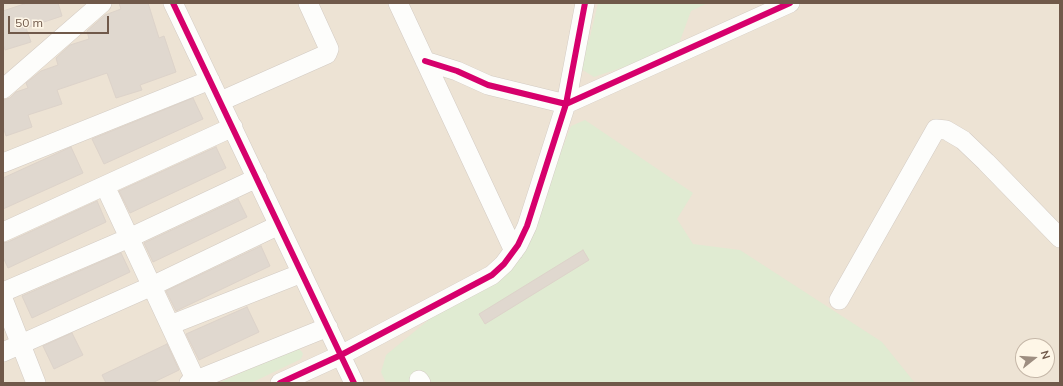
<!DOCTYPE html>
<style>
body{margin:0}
#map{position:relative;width:1063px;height:386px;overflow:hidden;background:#f4f0e7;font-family:Mulish,sans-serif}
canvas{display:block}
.frame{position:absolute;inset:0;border:4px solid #70594a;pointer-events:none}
.north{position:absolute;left:1015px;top:338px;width:40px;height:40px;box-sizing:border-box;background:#fef6e7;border:1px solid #c5b7a8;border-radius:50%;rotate:73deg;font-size:11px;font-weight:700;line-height:16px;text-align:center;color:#70594a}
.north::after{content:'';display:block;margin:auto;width:14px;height:18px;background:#9e8e81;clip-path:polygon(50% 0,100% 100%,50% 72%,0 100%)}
.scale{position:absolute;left:8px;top:16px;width:101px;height:18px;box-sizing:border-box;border:2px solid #70594a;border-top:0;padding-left:5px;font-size:12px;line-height:14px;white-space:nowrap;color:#70594a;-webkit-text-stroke:3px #fef6e7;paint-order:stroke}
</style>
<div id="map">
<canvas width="1063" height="386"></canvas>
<div class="frame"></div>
<div class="north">N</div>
<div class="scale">50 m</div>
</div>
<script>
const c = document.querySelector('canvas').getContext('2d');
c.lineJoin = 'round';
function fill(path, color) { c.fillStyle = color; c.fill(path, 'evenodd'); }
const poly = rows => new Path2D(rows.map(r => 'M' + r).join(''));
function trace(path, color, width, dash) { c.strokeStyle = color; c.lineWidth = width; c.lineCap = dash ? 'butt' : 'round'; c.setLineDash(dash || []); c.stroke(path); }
fill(poly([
 [3,3,1060,3,1060,383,3,383],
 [1023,346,1047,346,1047,370,1023,370]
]), '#ede3d4');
fill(poly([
 [598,3,708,3,691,11,677,49,594,77,578,67,590,37],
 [585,120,693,193,677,219,693,244,740,250,882,342,915,383,386,383,381,372,386,355,528,238,571,126],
 [293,348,298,348,302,352,303,354,301,359,251,383,219,383]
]), '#e0ebd2');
const building = poly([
 [27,3,58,3,62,16,26,28,31,42,5,50,3,44,3,11,27,3],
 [119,3,148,3,159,38,164,36,176,72,140,85,142,90,116,98,107,73,57,90,62,104,28,115,32,127,6,136,3,126,3,100,10,98,16,92,28,88,26,83,41,71,58,65,56,58,70,45,89,39,87,31,105,15,121,9,119,3],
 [193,98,203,119,104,164,92,139,193,98],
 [71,147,83,173,3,209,3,178,71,147],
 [216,147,226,168,130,213,119,191,216,147],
 [238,199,247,217,153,262,144,243,238,199],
 [97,201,106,222,8,268,3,257,3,243,8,242,97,201],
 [261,246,270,266,176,311,166,291,261,246],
 [583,250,589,260,485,324,479,314,583,250],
 [121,253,130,272,32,318,22,296,121,253],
 [247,307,259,332,199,360,186,334,247,307],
 [72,333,83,355,54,369,43,346,72,333],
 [167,344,179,370,177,371,152,383,106,383,102,375,167,344]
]);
fill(building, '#e0d8cf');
trace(building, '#ddd3ca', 1);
const minor = poly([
 [173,3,354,383],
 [398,3,514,251],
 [425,61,457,71,488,85,566,104,790,3],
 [3,89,102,3],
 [221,101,327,54,329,49,308,3],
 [3,163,210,80],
 [105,186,197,383],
 [3,232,233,127],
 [3,292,129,238,257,178],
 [3,299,36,383],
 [839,300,936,129,946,130,963,140,986,162,1060,238],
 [170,325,302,273],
 [3,352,152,286,279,225],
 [419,380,421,383],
 [189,383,328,327],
 [280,383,341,355,492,275,504,264,518,245,527,226,566,104,585,3]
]);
trace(minor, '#d3cbc3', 20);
trace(minor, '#fdfdfb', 19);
trace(poly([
 [173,3,354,383],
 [425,61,457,71,488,85,566,104,790,3],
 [280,383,341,355,492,275,504,264,518,245,527,226,566,104,585,3]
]), '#d6006c', 6);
</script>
